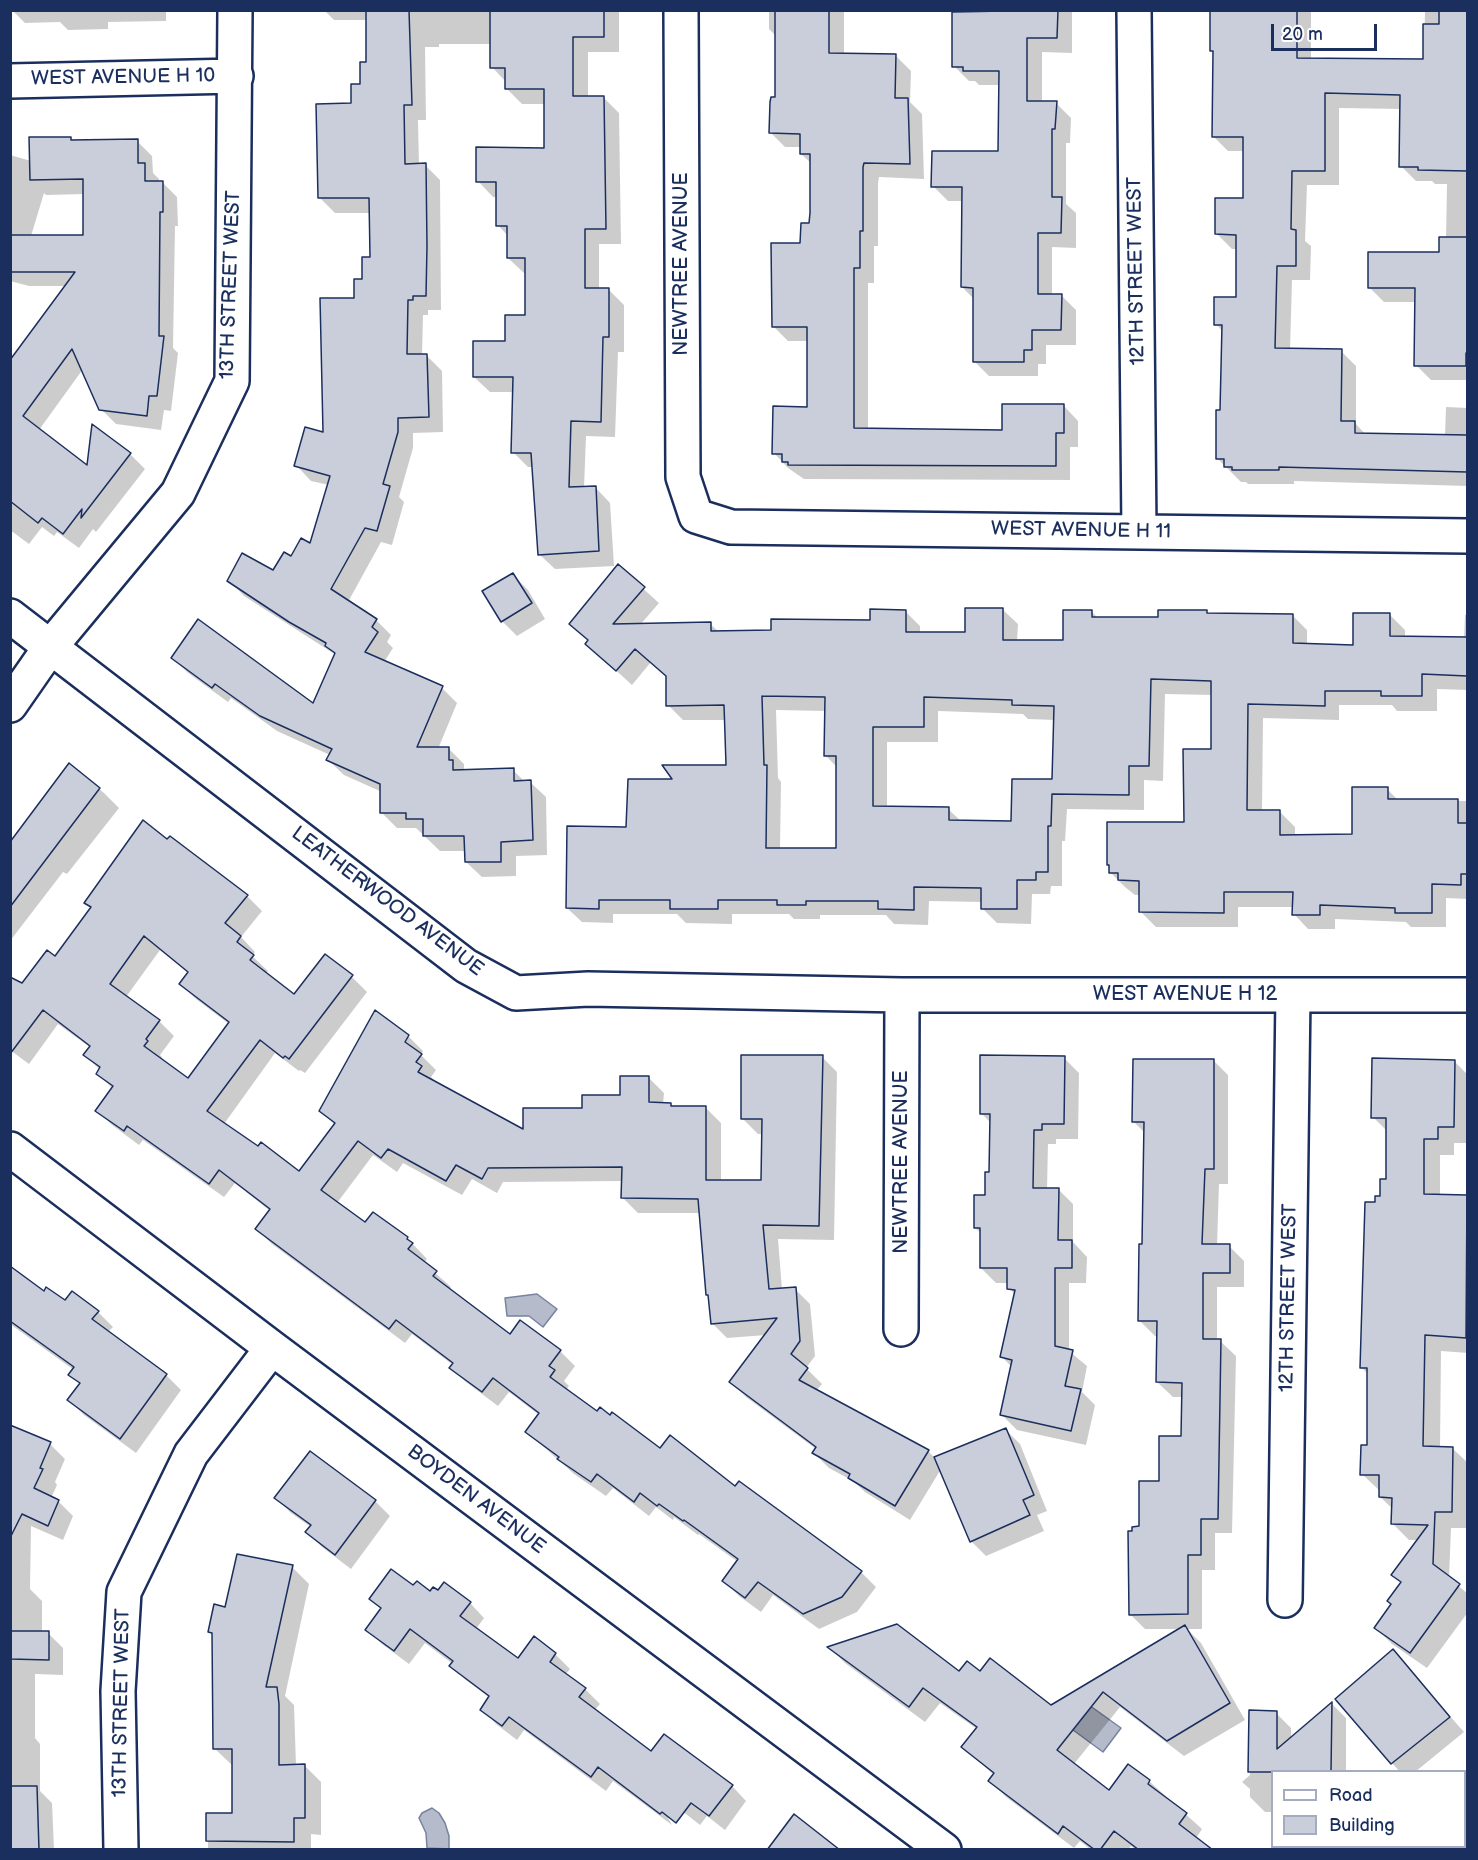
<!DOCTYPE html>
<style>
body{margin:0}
#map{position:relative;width:1478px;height:1860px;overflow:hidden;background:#fff;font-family:"Balsamiq Sans",sans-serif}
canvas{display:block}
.frame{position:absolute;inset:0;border:12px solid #1b2f5e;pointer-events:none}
.legend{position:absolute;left:1271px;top:1770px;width:195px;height:78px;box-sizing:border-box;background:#fff;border:2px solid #a4acbf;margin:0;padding:8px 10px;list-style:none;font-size:18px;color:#1b2f5e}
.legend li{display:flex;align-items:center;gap:12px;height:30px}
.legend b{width:30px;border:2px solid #a4acbf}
.scale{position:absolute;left:1271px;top:24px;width:106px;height:27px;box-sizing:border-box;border:3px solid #1b2f5e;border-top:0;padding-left:8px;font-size:18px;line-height:21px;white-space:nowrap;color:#1b2f5e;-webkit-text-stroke:4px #fff;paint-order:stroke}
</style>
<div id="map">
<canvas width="1478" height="1860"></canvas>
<div class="frame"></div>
<ul class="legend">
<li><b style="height:8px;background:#fff"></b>Road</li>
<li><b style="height:16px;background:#caceda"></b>Building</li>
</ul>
<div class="scale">20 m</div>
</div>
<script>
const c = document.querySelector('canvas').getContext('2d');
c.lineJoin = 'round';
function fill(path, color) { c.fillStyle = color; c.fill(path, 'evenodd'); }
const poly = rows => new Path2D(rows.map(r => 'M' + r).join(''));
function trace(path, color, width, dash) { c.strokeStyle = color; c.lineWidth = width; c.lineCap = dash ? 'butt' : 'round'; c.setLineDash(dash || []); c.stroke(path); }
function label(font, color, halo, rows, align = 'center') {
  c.font = font + ' "Balsamiq Sans",sans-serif'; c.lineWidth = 4.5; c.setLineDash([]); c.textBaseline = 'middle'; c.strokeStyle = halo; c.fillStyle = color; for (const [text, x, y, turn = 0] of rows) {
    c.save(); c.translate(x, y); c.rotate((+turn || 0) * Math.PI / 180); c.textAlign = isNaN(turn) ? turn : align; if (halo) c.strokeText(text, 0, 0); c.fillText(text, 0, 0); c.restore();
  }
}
const water = poly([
 [537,1294,557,1309,543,1327,529,1316,507,1316,505,1298,537,1294],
 [1075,1695,1121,1728,1103,1752,1069,1727,1075,1695],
 [432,1808,439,1813,445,1823,449,1836,449,1849,427,1848,426,1833,419,1818,422,1813,432,1808]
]);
fill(water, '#b5bbca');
trace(water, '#77839f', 1.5);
fill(poly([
 [12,10,166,10,166,21,108,22,108,29,68,30,60,22,25,23],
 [324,10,619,10,619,52,588,52,588,98,604,98,619,113,621,244,599,244,599,290,609,290,624,305,624,352,618,352,615,437,586,436,584,488,595,487,610,503,614,566,555,569,539,554,534,467,528,467,513,452,514,392,490,392,474,377,507,342,526,316,526,273,524,273,508,258,508,236,498,225,498,197,493,197,478,181,546,150,546,104,522,104,506,88,506,82,492,67,491,44,439,44,439,47,425,47,426,120,418,120,419,165,425,165,440,180,441,310,428,310,428,315,423,315,422,355,426,355,442,371,443,432,413,433,413,448,399,497,404,502,392,545,381,542,348,602,376,620,391,635,387,642,393,648,384,662,442,688,457,703,438,749,448,748,464,764,464,771,513,770,525,782,530,782,546,797,547,855,516,856,516,876,482,877,466,862,466,851,440,851,416,828,397,828,382,813,382,792,344,775,328,760,330,755,277,731,231,698,228,702,188,673,173,658,313,706,336,655,244,596,229,580,274,572,311,545,329,485,311,481,296,465,324,434,356,299,372,259,371,213,335,213,320,198,368,63,368,20,334,20],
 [769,10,844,10,844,55,896,56,911,71,910,102,922,114,924,179,879,177,878,183,878,246,874,246,874,283,868,283,868,429,1004,431,1064,406,1078,421,1078,447,1070,447,1070,480,804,479,788,468,774,453,809,408,809,341,788,341,773,326,810,225,811,163,801,154,801,147,785,147,770,132,777,98,777,37,769,29],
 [954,10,1072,10,1072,53,1042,52,1042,103,1056,103,1071,118,1070,143,1066,143,1066,204,1076,213,1076,248,1052,247,1052,295,1061,295,1076,310,1076,345,1046,345,1046,364,1038,364,1038,376,989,376,974,361,974,299,962,287,963,201,948,201,933,186,999,152,1000,85,979,85,975,81,969,81,954,66],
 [1212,10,1311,10,1311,59,1424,60,1425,10,1468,10,1468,380,1431,380,1416,365,1417,302,1384,302,1369,287,1440,254,1446,239,1447,184,1435,184,1432,181,1416,181,1401,166,1402,109,1339,108,1339,185,1307,185,1305,241,1311,246,1310,280,1292,280,1290,350,1341,351,1356,366,1356,424,1366,435,1445,436,1446,407,1468,408,1468,486,1294,481,1294,484,1248,484,1246,482,1241,482,1217,458,1222,411,1223,332,1216,324,1238,298,1238,249,1232,249,1217,234,1244,199,1244,151,1228,151,1213,136,1214,53,1212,50],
 [71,139,74,142,137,141,152,156,153,173,159,179,159,182,162,182,177,197,178,226,175,226,173,348,178,353,171,411,164,410,161,430,116,424,101,409,83,369,39,430,88,468,130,454,145,469,96,532,93,529,79,548,57,532,54,536,42,527,29,544,10,530,10,363,66,286,29,286,10,281,10,155,31,161],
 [44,193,46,195,85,194,85,236,31,236],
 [618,566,659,603,640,625,710,624,719,632,772,631,872,622,905,611,920,626,920,633,966,633,1003,610,1018,624,1017,641,1064,641,1092,612,1099,619,1160,619,1207,612,1209,614,1292,615,1307,630,1307,645,1355,647,1390,615,1405,630,1405,637,1464,639,1465,615,1468,615,1468,690,1437,689,1437,711,1397,711,1392,705,1339,705,1339,720,1263,718,1262,812,1280,812,1295,827,1295,836,1354,835,1387,789,1398,800,1468,801,1468,899,1446,898,1446,927,1411,927,1406,922,1335,919,1335,929,1308,929,1294,914,1294,907,1238,907,1238,927,1156,927,1141,912,1141,895,1135,895,1125,887,1110,872,1108,865,1186,824,1213,751,1213,695,1165,694,1163,781,1144,780,1144,810,1067,809,1065,841,1062,841,1062,886,1051,886,1050,894,1032,894,1031,924,997,923,982,908,982,902,929,901,928,925,894,924,886,915,820,915,820,919,794,919,789,914,732,914,732,924,686,923,677,914,613,914,613,923,582,922,567,908,628,829,675,781,728,767,726,720,683,720,668,705,668,677,651,662,632,685,587,644,589,641,571,624],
 [776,710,826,711,826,756,837,767,837,849,780,849,781,782,778,778],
 [938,711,1023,714,1028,719,1055,720,1054,780,1012,822,961,821,948,809,887,808,887,742,938,742],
 [513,575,528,590,545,619,517,636,502,621],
 [70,765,104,793,119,808,67,874,63,872,10,941,10,843],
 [247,896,262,911,241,937,255,952,252,956,268,971,265,974,294,996,325,956,352,977,367,992,305,1073,300,1070,299,1071,275,1053,224,1124,299,1173,335,1125,321,1111,408,1036,423,1051,421,1055,436,1070,431,1077,436,1082,524,1131,622,1097,649,1078,664,1093,663,1104,670,1104,673,1108,706,1108,721,1123,721,1181,762,1181,763,1134,758,1134,743,1119,822,1057,837,1072,834,1240,778,1239,782,1290,795,1289,810,1304,815,1356,806,1368,822,1384,816,1391,928,1451,935,1458,1005,1429,1020,1444,1047,1511,1037,1515,1044,1531,986,1556,971,1541,941,1469,910,1520,865,1492,853,1481,829,1468,814,1453,816,1449,746,1397,731,1382,766,1335,727,1338,712,1323,710,1297,707,1295,701,1213,638,1213,623,1198,623,1181,503,1182,497,1193,472,1179,462,1195,403,1163,397,1172,373,1155,337,1203,366,1224,407,1238,427,1259,424,1263,451,1287,449,1290,510,1336,560,1351,575,1366,564,1381,569,1386,566,1390,597,1413,660,1450,736,1488,739,1483,861,1572,876,1587,857,1612,819,1629,773,1595,761,1612,739,1596,724,1581,738,1562,699,1534,698,1535,674,1517,673,1520,656,1507,649,1516,613,1488,606,1496,574,1474,527,1432,539,1415,509,1392,498,1406,466,1382,451,1368,453,1365,412,1334,405,1343,272,1244,257,1229,270,1211,235,1183,224,1197,143,1140,139,1145,112,1125,97,1110,113,1089,98,1074,100,1070,85,1055,91,1048,58,1024,29,1064,10,1050,22,985,55,958,92,908,86,903],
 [160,950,189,973,181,984,196,999,229,1024,188,1080,160,1059,162,1057,160,1055,174,1036,159,1021,126,997],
 [1064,1058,1079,1073,1078,1139,1056,1139,1056,1144,1048,1144,1047,1189,1058,1189,1073,1204,1073,1242,1087,1257,1086,1283,1069,1283,1069,1351,1087,1366,1082,1392,1095,1405,1086,1445,1017,1430,1002,1415,1012,1367,1002,1357,1016,1295,1009,1288,1009,1283,996,1283,981,1268,982,1234,975,1228,986,1197,990,1174,991,1123,982,1114],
 [1213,1060,1228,1075,1228,1184,1219,1184,1217,1246,1229,1246,1244,1261,1244,1287,1217,1287,1217,1341,1220,1341,1236,1356,1232,1533,1215,1533,1215,1570,1202,1570,1202,1629,1187,1629,1201,1643,1245,1720,1184,1756,1120,1707,1074,1764,1110,1792,1149,1781,1202,1829,1196,1838,1210,1850,1136,1850,1131,1846,1128,1850,1091,1850,1080,1841,1074,1848,1006,1797,990,1781,994,1775,963,1747,977,1729,940,1703,925,1722,845,1663,830,1648,960,1673,980,1673,1051,1707,1182,1629,1145,1629,1130,1614,1140,1528,1183,1438,1183,1397,1173,1397,1157,1382,1158,1336,1155,1336,1140,1321,1144,1245,1146,1134,1134,1122],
 [1454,1061,1468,1075,1468,1143,1454,1143,1454,1155,1440,1155,1440,1222,1468,1222,1468,1353,1441,1351,1440,1448,1452,1448,1468,1463,1468,1528,1451,1528,1449,1578,1468,1594,1468,1612,1427,1668,1392,1644,1376,1628,1392,1604,1402,1583,1393,1575,1418,1540,1409,1540,1393,1524,1393,1509,1380,1497,1380,1491,1362,1474,1369,1447,1369,1375,1362,1368,1376,1204,1381,1198,1388,1181,1388,1132,1373,1117],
 [10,1284,44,1293,65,1302,98,1312,113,1327,108,1332,166,1375,181,1390,136,1453,84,1415,69,1400,81,1385,70,1375,74,1370,10,1324],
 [10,1429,50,1444,65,1459,55,1482,57,1485,51,1498,58,1501,73,1516,63,1540,31,1526,30,1589,42,1601,42,1633,48,1633,63,1648,63,1675,35,1674,35,1738,40,1744,40,1791,52,1803,54,1850,10,1850],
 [310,1453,375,1501,390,1516,351,1569,322,1547,307,1532,311,1527,291,1513,276,1498],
 [292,1567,309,1584,285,1696,294,1705,296,1766,304,1765,321,1782,321,1835,311,1834,311,1850,208,1850,208,1814,233,1815,233,1766,214,1748,214,1636,210,1632,226,1608],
 [414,1588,470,1603,484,1618,476,1629,518,1660,534,1638,555,1654,570,1669,565,1675,585,1689,600,1704,594,1711,651,1753,732,1786,746,1801,725,1830,707,1816,700,1825,649,1785,672,1825,613,1781,606,1791,524,1730,517,1740,496,1724,482,1709,490,1698,466,1680,451,1666,453,1664,425,1643,409,1664,382,1644,367,1629,382,1610,371,1599],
 [1392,1651,1464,1732,1415,1772,1400,1772,1392,1763],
 [1332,1704,1346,1718,1346,1772,1272,1772,1272,1812,1265,1812,1250,1797,1250,1789,1242,1782,1250,1775,1250,1711,1276,1713,1291,1728,1291,1739],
 [792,1815,838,1850,766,1850]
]), '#0003');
const building = poly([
 [366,10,409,10,412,105,404,105,405,164,426,163,427,246,426,296,413,296,413,300,408,300,407,354,427,354,429,417,398,418,398,432,383,484,390,486,377,531,365,528,331,589,377,619,372,627,378,632,365,652,443,686,417,747,449,747,449,760,453,760,453,770,514,768,514,781,531,780,533,840,501,842,501,862,465,862,464,836,423,836,423,819,406,819,406,813,380,813,380,784,326,760,332,749,260,716,215,684,212,688,171,658,198,619,313,703,335,653,325,646,326,643,289,622,227,581,242,553,273,570,284,552,291,556,301,538,310,543,330,476,294,466,305,427,323,432,320,298,354,298,354,279,362,279,362,257,370,257,369,198,318,198,316,104,351,103,351,84,360,84,360,62,366,62,366,10],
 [490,10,604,10,604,37,573,37,573,96,604,96,606,229,585,229,585,288,609,288,609,337,603,337,601,422,571,421,569,487,596,486,599,551,538,555,531,453,511,453,513,377,473,377,473,341,505,341,505,315,525,315,525,258,507,258,507,226,496,226,496,182,476,182,476,147,544,148,544,89,505,89,505,68,490,68,490,10],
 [775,10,829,10,829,53,896,54,895,98,908,98,910,164,864,163,863,167,863,231,860,231,860,268,854,268,854,428,1002,430,1002,404,1064,404,1064,433,1056,433,1056,466,788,465,788,462,782,462,782,454,772,454,773,406,807,407,807,327,772,327,771,243,800,243,801,223,809,223,810,213,810,154,800,154,800,134,769,133,770,102,771,97,775,97,775,10],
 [1058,10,1057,38,1027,38,1027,101,1057,101,1055,129,1052,129,1052,197,1062,197,1061,233,1038,233,1038,294,1062,294,1061,330,1032,330,1032,350,1024,350,1024,362,973,362,973,288,961,287,962,187,931,187,932,151,998,151,999,71,963,71,963,67,952,67,952,12,1058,10],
 [1210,10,1297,10,1297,58,1423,59,1423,24,1439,24,1439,10,1467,10,1467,171,1418,170,1418,167,1399,167,1400,95,1325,93,1325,171,1292,171,1291,229,1296,230,1296,266,1277,266,1275,348,1342,349,1341,421,1355,421,1355,433,1467,435,1467,472,1279,467,1279,470,1232,470,1232,467,1224,467,1224,459,1216,459,1216,410,1220,410,1222,325,1214,325,1214,297,1236,297,1236,235,1215,234,1215,198,1243,198,1243,137,1212,137,1213,51,1210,51,1210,10],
 [29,137,71,137,71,140,138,139,138,163,145,163,145,181,163,181,163,212,160,212,159,336,164,336,157,396,149,396,147,416,99,410,72,349,23,416,87,465,92,424,131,453,81,518,82,509,63,534,42,518,38,523,10,501,10,360,75,272,10,272,10,235,83,235,83,179,30,180,29,137],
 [1439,237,1467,237,1467,353,1466,353,1466,366,1414,366,1415,288,1368,288,1368,252,1439,252,1439,237],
 [618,564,645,587,613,624,711,622,711,631,771,630,771,619,870,620,870,609,906,610,906,632,965,632,965,608,1003,608,1003,640,1063,640,1063,610,1092,610,1092,617,1158,617,1158,610,1207,610,1207,613,1293,614,1293,643,1353,645,1353,613,1390,613,1390,636,1467,637,1467,676,1422,674,1422,696,1381,696,1381,691,1325,691,1325,706,1248,704,1247,810,1280,810,1280,835,1352,834,1352,787,1388,787,1388,799,1458,799,1458,823,1467,823,1467,874,1461,874,1461,885,1432,884,1432,913,1395,913,1395,908,1320,905,1320,915,1292,915,1293,892,1224,892,1224,913,1139,912,1139,881,1118,880,1118,873,1109,873,1109,865,1107,865,1107,822,1184,822,1183,749,1211,749,1211,681,1151,679,1149,766,1129,766,1129,795,1052,794,1051,826,1048,826,1048,872,1036,872,1036,880,1017,880,1017,909,981,909,981,888,914,887,914,910,878,909,878,901,806,901,806,905,777,905,777,900,718,900,718,909,670,909,670,900,599,900,599,909,566,908,567,826,626,827,628,779,672,779,662,765,726,765,724,705,666,706,666,676,635,649,616,671,585,644,588,640,569,624,618,564],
 [762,696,825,697,824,756,836,756,836,848,766,848,767,765,764,765,762,696],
 [924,697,1012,700,1012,705,1054,706,1052,779,1012,779,1011,821,949,820,949,807,873,806,873,727,924,727,924,697],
 [513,573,532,603,501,622,482,591,513,573],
 [69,763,100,788,10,907,10,842,69,763],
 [143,820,167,839,170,836,248,895,225,923,241,936,237,942,254,955,250,960,294,994,325,954,353,975,289,1059,285,1056,283,1058,260,1040,207,1111,258,1146,261,1142,299,1171,335,1123,319,1111,375,1010,409,1035,405,1042,422,1054,416,1062,422,1066,418,1072,523,1129,523,1108,582,1108,582,1095,620,1095,620,1076,649,1076,649,1102,671,1103,671,1106,706,1106,706,1180,761,1180,762,1119,741,1119,741,1055,823,1055,819,1226,763,1225,769,1289,796,1287,800,1341,791,1354,808,1368,799,1380,929,1450,895,1506,848,1478,850,1474,812,1453,816,1447,729,1382,777,1318,711,1324,708,1295,706,1295,698,1199,621,1198,622,1167,488,1168,482,1179,456,1165,446,1181,388,1149,381,1158,358,1141,321,1190,365,1222,373,1212,408,1237,407,1239,413,1243,408,1249,437,1271,433,1276,510,1334,520,1320,561,1350,549,1366,555,1370,550,1377,597,1411,600,1407,610,1415,612,1412,660,1448,670,1435,735,1486,739,1481,862,1571,842,1597,803,1614,758,1582,745,1598,722,1581,738,1559,684,1520,683,1521,659,1504,657,1506,640,1493,634,1502,597,1474,591,1482,557,1459,559,1457,525,1432,539,1413,493,1378,482,1392,449,1368,453,1363,396,1320,389,1329,255,1229,270,1209,219,1170,209,1184,127,1126,124,1131,95,1111,113,1086,96,1074,100,1067,83,1055,90,1046,43,1010,10,1054,10,977,22,983,47,950,55,956,91,907,84,903,143,820],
 [144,936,188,972,179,984,229,1022,188,1078,144,1046,148,1041,146,1039,160,1020,110,984,144,936],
 [980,1055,1065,1056,1064,1124,1042,1124,1042,1130,1034,1130,1033,1188,1059,1188,1058,1240,1072,1240,1072,1268,1055,1268,1055,1346,1073,1350,1065,1386,1081,1389,1071,1431,1000,1415,1012,1360,1000,1357,1015,1290,1007,1289,1007,1268,980,1268,980,1228,974,1228,974,1195,985,1195,985,1172,989,1172,990,1114,980,1114,980,1055],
 [1372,1058,1455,1060,1454,1127,1438,1127,1438,1139,1424,1139,1424,1194,1467,1195,1466,1338,1425,1335,1423,1446,1453,1447,1452,1512,1435,1512,1433,1564,1460,1584,1410,1653,1374,1628,1391,1604,1387,1601,1401,1582,1391,1575,1428,1525,1391,1524,1392,1498,1379,1497,1379,1475,1360,1475,1361,1445,1367,1445,1367,1368,1360,1368,1365,1202,1375,1202,1375,1196,1380,1196,1380,1179,1386,1179,1386,1118,1371,1118,1372,1058],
 [1133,1059,1214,1059,1214,1169,1205,1169,1202,1244,1230,1244,1230,1273,1203,1273,1203,1339,1221,1339,1218,1519,1201,1519,1201,1555,1188,1555,1188,1614,1129,1615,1128,1531,1132,1531,1132,1527,1139,1526,1139,1481,1159,1481,1159,1436,1181,1436,1182,1383,1156,1382,1157,1321,1138,1321,1139,1244,1142,1244,1144,1122,1132,1122,1133,1059],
 [10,1266,44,1291,46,1287,65,1300,72,1291,99,1311,92,1319,167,1374,120,1439,67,1400,80,1383,68,1375,74,1367,10,1321,10,1266],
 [10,1425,51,1442,40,1468,43,1469,34,1488,59,1500,48,1526,22,1514,10,1538,10,1425],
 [1006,1428,1034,1495,1023,1500,1030,1515,970,1542,934,1457,1006,1428],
 [310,1451,376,1500,335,1555,305,1532,311,1525,274,1498,310,1451],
 [237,1554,293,1565,266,1687,277,1687,279,1704,279,1765,305,1764,305,1818,294,1818,294,1842,206,1841,206,1813,232,1813,232,1749,213,1749,212,1633,208,1632,214,1604,225,1607,237,1554],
 [391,1569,413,1585,417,1581,430,1591,433,1587,438,1590,444,1582,471,1602,460,1616,518,1658,534,1636,556,1653,550,1662,586,1688,579,1697,651,1751,664,1734,733,1785,709,1816,691,1803,676,1823,662,1812,660,1814,598,1767,591,1777,509,1717,502,1726,480,1710,489,1696,449,1666,453,1661,410,1629,394,1651,365,1630,381,1608,369,1599,391,1569],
 [897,1624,959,1671,967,1661,980,1671,990,1658,1051,1705,1185,1625,1230,1703,1167,1741,1103,1692,1057,1750,1109,1790,1128,1764,1150,1780,1148,1784,1187,1813,1179,1824,1213,1850,1139,1850,1114,1831,1100,1850,1095,1850,1063,1826,1058,1834,988,1781,994,1773,961,1747,977,1727,923,1688,909,1707,827,1647,897,1624],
 [10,1631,49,1631,49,1660,10,1659,10,1631],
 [1393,1649,1450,1717,1391,1764,1335,1699,1393,1649],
 [1332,1702,1331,1772,1248,1772,1249,1710,1277,1711,1277,1749,1332,1702],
 [10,1786,37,1786,39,1850,10,1850,10,1786],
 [794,1814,840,1850,767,1850,794,1814]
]);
fill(building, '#caceda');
trace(building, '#1b2f5e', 1.5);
const minor = poly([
 [681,10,683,477,696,516,731,527,1468,536],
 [1134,10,1139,532],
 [10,81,236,76],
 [10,616,466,966,516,993,588,989,902,995,1468,995],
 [10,705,51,646,178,493,232,381,235,10],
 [10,1149,272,1348,944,1850],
 [901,1329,902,995],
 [1285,1600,1293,995],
 [121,1850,118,1691,124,1592,191,1454,272,1348]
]);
trace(minor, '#1b2f5e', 38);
trace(minor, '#fff', 33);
label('20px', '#1b2f5e', '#fff', [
 ["WEST AVENUE H 10",123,78,-1],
 ["NEWTREE AVENUE",682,264,-90],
 ["12TH STREET WEST",1137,271,-91],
 ["13TH STREET WEST",231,285,-88],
 ["WEST AVENUE H 11",1081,531,1],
 ["LEATHERWOOD AVENUE",387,902,37],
 ["WEST AVENUE H 12",1185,995],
 ["NEWTREE AVENUE",902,1162,-90],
 ["12TH STREET WEST",1289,1298,-89],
 ["BOYDEN AVENUE",476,1500,37],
 ["13TH STREET WEST",122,1703,-89]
]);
</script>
